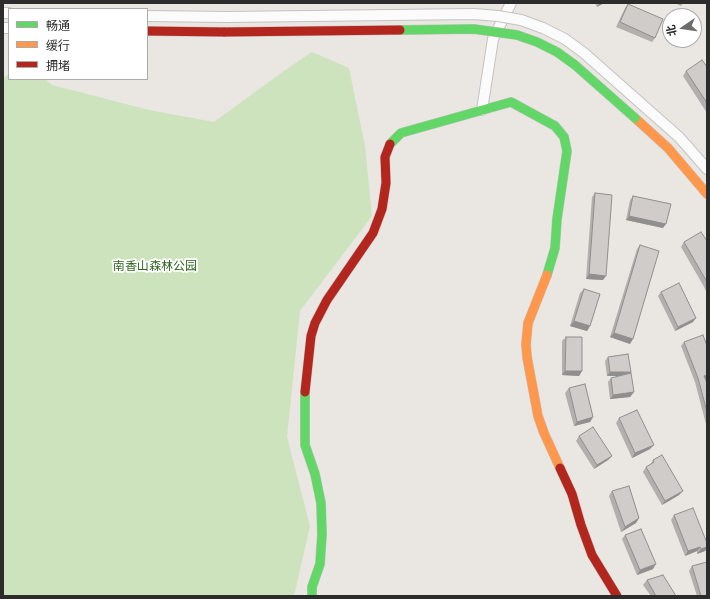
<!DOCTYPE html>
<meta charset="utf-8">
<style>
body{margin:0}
#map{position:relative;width:710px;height:599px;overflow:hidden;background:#eae6e2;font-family:Cabin,"Noto Sans SC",sans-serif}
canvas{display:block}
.frame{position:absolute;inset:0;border:4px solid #2c2c2c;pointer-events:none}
.legend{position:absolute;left:8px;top:8px;width:140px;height:72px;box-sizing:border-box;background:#fff;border:1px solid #ababab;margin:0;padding:5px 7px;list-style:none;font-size:12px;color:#2c2c2c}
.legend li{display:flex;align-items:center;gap:8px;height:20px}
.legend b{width:20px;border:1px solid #ababab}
.north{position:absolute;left:662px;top:8px;width:40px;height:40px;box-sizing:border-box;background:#fff;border:1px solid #ababab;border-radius:50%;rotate:257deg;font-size:11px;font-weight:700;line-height:16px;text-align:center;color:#2c2c2c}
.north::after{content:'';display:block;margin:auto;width:14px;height:18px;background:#6e6d6c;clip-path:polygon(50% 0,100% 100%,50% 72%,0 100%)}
</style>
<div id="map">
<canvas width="710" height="599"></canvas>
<div class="frame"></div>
<ul class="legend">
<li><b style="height:5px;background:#63d668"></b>畅通</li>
<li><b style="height:5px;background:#ff974d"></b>缓行</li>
<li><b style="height:5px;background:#b3261e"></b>拥堵</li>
</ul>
<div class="north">北</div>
</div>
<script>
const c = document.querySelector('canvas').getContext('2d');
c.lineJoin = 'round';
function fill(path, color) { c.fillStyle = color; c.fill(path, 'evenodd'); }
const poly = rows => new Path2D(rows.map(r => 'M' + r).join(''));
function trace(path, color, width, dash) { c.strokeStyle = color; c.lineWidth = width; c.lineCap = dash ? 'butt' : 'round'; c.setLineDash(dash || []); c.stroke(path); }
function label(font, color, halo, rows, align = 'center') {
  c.font = font + ' Cabin,"Noto Sans SC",sans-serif'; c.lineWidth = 3.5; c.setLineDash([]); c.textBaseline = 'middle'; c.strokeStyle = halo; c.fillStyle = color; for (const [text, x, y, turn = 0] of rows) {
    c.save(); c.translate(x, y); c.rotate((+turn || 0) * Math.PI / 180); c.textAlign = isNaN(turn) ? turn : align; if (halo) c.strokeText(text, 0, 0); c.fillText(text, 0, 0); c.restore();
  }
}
fill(poly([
 [312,52,349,68,365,146,372,216,300,311,287,437,310,526,294,596,3,596,3,78,9,74,9,79,45,79,52,85,149,110,214,122,281,73]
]), '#cde3bd');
const street = poly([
 [3,13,9,13],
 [147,16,226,17],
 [3,28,9,28],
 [645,107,679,137,707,169],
 [482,110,493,39,511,3]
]);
const fast = poly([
 [390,144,401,133,511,102,555,126,564,137,567,151,557,219,555,248,547,275],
 [305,392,305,445,315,474,321,503,322,534,320,564,312,587,312,596]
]);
const slow = poly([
 [635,118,668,148,707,194],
 [547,275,528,323,526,344,527,357,538,416,544,433,560,468]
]);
const jam = poly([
 [147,31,225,32],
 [305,392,311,336,315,323,327,300,373,233,382,209,386,183,385,157,390,144],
 [560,468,572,494,581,525,592,555,617,596]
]);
trace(street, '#c4c3c3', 12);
trace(fast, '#c4c3c3', 10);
trace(slow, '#c4c3c3', 10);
trace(jam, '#c4c3c3', 10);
trace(street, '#fcfbfb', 10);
trace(fast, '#63d668', 9);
trace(slow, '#ff974d', 9);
trace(jam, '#b3261e', 9);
const streetBridge = poly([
 [226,17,474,14,498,16,521,20,543,28,565,39,584,53,645,107]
]);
const fastBridge = poly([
 [400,30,474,29,517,35,537,42,557,52,575,65,635,118]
]);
const jamBridge = poly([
 [225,32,400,30]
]);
trace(streetBridge, '#c4c3c3', 12, []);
trace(fastBridge, '#c4c3c3', 10, []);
trace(jamBridge, '#c4c3c3', 10, []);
trace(streetBridge, '#fcfbfb', 10);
trace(fastBridge, '#63d668', 9);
trace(jamBridge, '#b3261e', 9);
fill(poly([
 [595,3,604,3,597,7],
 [675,3,683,3,681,6],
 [628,4,655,38,652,42,616,27,625,8],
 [707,67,707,113,683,76,686,71],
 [595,193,603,280,586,279,592,197],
 [633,196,663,228,626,220,630,200],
 [707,241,707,293,703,285,681,247,684,242],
 [640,245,630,344,610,337,637,249],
 [584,289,590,326,587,331,570,326,580,293],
 [661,292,693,322,675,331,658,296],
 [566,337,582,371,579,376,562,375,562,341],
 [684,342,707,378,705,378,707,383,707,428,695,382,681,346],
 [608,357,629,374,634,392,630,397,610,399,608,382,611,378,619,376,607,376,605,361],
 [569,388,593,417,590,422,574,426,565,393],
 [619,418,650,449,632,458,616,423],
 [579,436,612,456,608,460,594,469,576,441],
 [653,460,679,495,662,505,643,472,646,467,650,465],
 [612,491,639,518,636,523,621,532,609,496],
 [674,515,707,543,707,548,705,551,697,554,697,551,685,556,671,520],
 [625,535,653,569,637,575,622,539],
 [692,566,707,596,697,596,689,571],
 [647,580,676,596,651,596,643,585]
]), '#b2afad');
fill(poly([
 [600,3,604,3,597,7],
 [629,216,666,224,663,228,626,220],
 [589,274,606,276,603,280,586,279],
 [696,318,693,322,675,331,678,327],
 [574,321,590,326,587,331,570,326],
 [614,333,633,339,630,344,610,337],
 [565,371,582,371,579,376,562,375],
 [610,372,631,372,628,376,607,376],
 [707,375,707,378,701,380,704,376],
 [634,392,630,397,610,399,613,395],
 [593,417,590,422,574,426,577,422],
 [654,445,650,449,632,458,635,453],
 [612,456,608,460,594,469,597,465],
 [683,491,679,495,662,505,665,501],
 [639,518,636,523,621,532,625,527],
 [700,547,697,551,685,556,688,551],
 [707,547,707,548,705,551,697,554,701,549],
 [656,564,653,569,637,575,640,570]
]), '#918f8d');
const building = poly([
 [628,4,663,19,655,38,620,22,628,4],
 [702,60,707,67,707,103,686,71,702,60],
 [595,193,612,195,606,276,589,274,595,193],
 [633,196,671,204,666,224,629,216,633,196],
 [701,232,707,241,707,282,684,242,701,232],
 [640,245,659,251,633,339,614,333,640,245],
 [679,283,696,318,678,327,661,292,679,283],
 [584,289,600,294,590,326,574,321,584,289],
 [703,335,707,346,707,375,704,376,707,383,707,412,698,378,684,342,703,335],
 [566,337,582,337,582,371,565,371,566,337],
 [628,354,631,372,610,372,608,357,628,354],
 [631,373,634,392,613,395,611,378,631,373],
 [585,384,593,417,577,422,569,388,585,384],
 [637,410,654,445,635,453,619,418,637,410],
 [593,427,612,456,597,465,579,436,593,427],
 [662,455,683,491,665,501,646,467,654,462,653,460,662,455],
 [629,486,639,518,625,527,612,491,629,486],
 [693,508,707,543,707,547,701,549,700,547,688,551,674,515,693,508],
 [641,529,656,564,640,570,625,535,641,529],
 [707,562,707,596,701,596,692,566,707,562],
 [663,575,676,596,656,596,647,580,663,575]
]);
fill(building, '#cfccc9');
trace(building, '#918f8d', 1);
label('12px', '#2e661f', '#fff', [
 ["南香山森林公园",155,266]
]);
</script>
